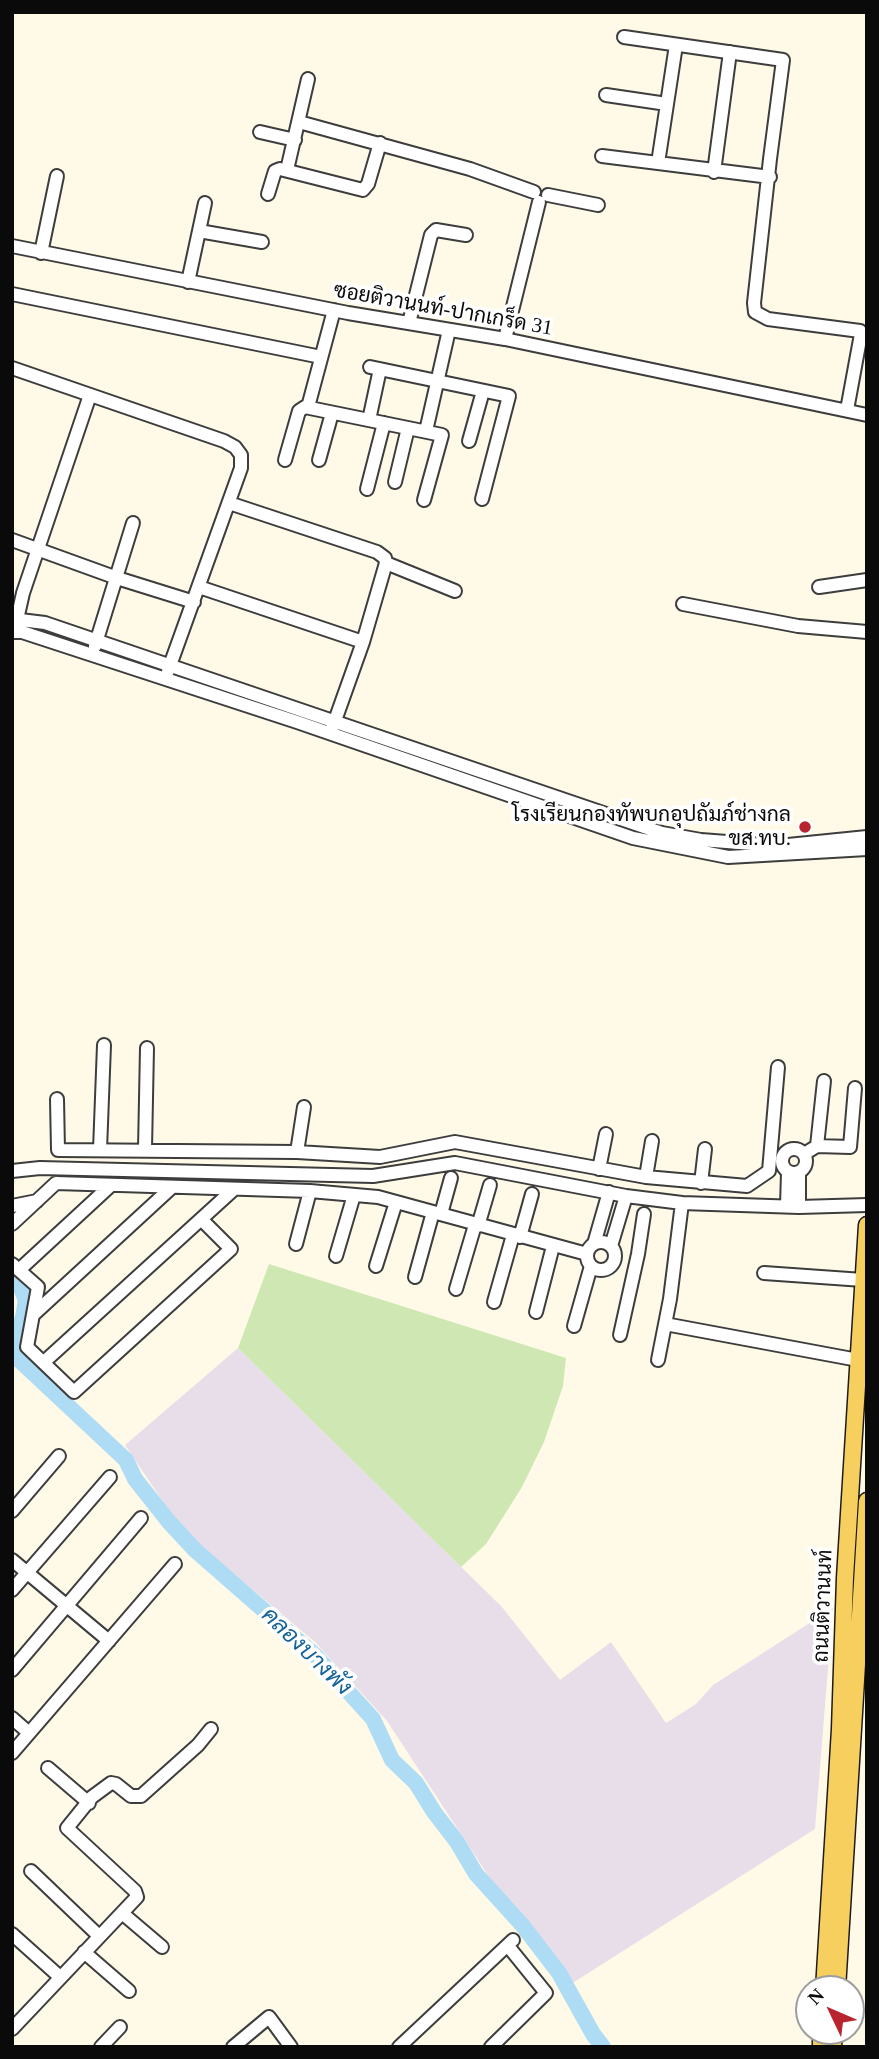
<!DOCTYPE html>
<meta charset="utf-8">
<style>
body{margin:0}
#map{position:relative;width:879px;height:2059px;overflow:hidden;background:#fffae8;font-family:"Times New Roman",serif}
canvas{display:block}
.frame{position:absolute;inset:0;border:14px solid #0a0a0a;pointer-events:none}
.north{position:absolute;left:795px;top:1975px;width:70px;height:70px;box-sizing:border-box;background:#fff;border:2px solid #9d9d9d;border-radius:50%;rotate:314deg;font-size:19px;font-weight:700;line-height:28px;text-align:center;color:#0a0a0a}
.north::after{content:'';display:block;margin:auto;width:24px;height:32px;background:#b8252f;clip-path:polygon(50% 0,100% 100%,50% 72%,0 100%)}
</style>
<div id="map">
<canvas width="879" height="2059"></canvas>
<div class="frame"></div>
<div class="north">N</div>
</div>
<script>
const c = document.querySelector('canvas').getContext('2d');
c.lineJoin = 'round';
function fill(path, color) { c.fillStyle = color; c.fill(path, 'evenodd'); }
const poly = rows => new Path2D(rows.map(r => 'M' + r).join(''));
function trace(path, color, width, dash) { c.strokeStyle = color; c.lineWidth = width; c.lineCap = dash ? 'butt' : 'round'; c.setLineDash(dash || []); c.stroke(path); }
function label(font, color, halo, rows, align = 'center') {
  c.font = font + ' "Times New Roman",Sarabun,serif'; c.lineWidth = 7; c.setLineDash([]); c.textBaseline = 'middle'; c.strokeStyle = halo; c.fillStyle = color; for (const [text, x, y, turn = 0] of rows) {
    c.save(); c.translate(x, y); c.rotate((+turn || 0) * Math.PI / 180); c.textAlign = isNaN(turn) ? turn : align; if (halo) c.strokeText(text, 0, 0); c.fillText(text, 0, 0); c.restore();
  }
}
fill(poly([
 [238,1348,502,1607,560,1680,611,1642,666,1723,696,1704,713,1685,833,1608,815,1829,571,1984,497,1889,387,1721,315,1642,190,1537,178,1524,125,1445]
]), '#e8deea');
fill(poly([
 [269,1264,566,1358,563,1386,544,1442,522,1487,486,1544,461,1567,238,1348]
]), '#cfe8b3');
trace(poly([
 [12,1280,20,1286,26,1300,23,1317,14,1343,18,1359,126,1460,135,1479,169,1522,195,1550,316,1656,373,1719,392,1760,416,1783,434,1812,457,1842,476,1874,523,1926,559,1973,593,2034,603,2047]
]), '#aedcf5', 16);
const minor = poly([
 [624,37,783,60,770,159,754,303,755,312,768,319,860,331,861,334,847,410],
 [606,95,667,104],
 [299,122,470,169,534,192],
 [260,132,295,140],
 [602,156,770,177],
 [658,163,676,45],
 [287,170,308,79],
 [714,172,730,52],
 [268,194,275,171,280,169,363,190,368,184,380,143],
 [548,195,598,205],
 [199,231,262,242],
 [12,246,348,313,505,339,867,415],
 [41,253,57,176],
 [188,282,205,203],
 [12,294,321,357],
 [409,323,431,235,436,230,466,235],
 [505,339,539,202],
 [370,367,509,396,482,499],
 [12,368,224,441,235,447,241,455,241,468,168,671],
 [308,407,334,310],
 [369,420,380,369],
 [426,431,449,330],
 [469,441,483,391],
 [285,460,299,411,305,407,442,435,424,500],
 [319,460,332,413],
 [395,482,408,428],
 [367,489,384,423],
 [229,503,377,552,385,558,386,563,455,591],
 [12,540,117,578,194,602],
 [199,587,363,642],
 [819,587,867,580],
 [683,604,798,626,867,632],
 [12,619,45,623,662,833,701,840,778,846,867,837],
 [16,624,23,593,90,395],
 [12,632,22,632,297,722,633,838,728,857,867,849],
 [95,646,133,523],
 [332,729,363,642,386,563],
 [57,1099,58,1150,297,1152,380,1157,455,1142,646,1177,747,1186,769,1171,778,1067],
 [817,1146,824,1081],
 [145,1149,147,1048],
 '782 1161a12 12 0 1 1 24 0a12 12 0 1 1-24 0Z',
 [100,1150,104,1045],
 [297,1152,304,1107],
 [804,1154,817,1146,850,1147,855,1088],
 [599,1169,606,1134],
 [12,1171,40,1168,373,1176,455,1163,626,1196,682,1203,799,1207,867,1205],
 [799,1173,799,1207],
 [646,1177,652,1141],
 [701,1183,705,1149],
 [12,1206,37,1201],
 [787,1206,788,1172],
 [441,1214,451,1178],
 [12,1224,56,1183,310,1191,378,1197,587,1254],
 [478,1226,490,1185],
 [520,1237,532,1194],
 '587 1256a14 14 0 1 1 28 0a14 14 0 1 1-28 0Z',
 [296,1244,310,1191],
 [594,1244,609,1192],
 [611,1246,626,1196],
 [336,1256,354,1195],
 [12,1264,38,1287,27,1347,74,1392,231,1249,201,1219],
 [376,1266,396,1202],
 [19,1270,110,1186],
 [764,1273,863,1280],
 [415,1277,433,1212],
 [456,1289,475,1225],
 [494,1302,513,1235],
 [536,1312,553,1246],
 [34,1314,171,1188],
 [665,1324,858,1360],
 [574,1326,591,1266],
 [620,1335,638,1254,644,1214],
 [658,1360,670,1299,682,1203],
 [44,1362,233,1190],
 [12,1511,59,1456],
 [12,1560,109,1641],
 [12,1590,110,1477],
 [12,1670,141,1518],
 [12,1718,29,1733],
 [12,1753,175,1564],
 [48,1768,89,1803],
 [31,1871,99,1936],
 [122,1913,162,1947],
 [12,1934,60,1977],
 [84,1952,129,1991],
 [12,2029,137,1897,135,1891,67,1828,92,1797,111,1783,116,1784,131,1796,141,1796,198,1745,211,1729],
 [101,2047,120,2027],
 [233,2047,269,2017,291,2047],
 [399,2047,513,1940],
 [491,2047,546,1993,508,1946]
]);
const major = poly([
 [824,1989,840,1729,845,1578,867,1225],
 [837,1989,867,1501],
 [821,2047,821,2031],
 [833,2047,834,2031]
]);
trace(minor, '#3d3d3d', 16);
trace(major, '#1b1b1b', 19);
trace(minor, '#fff', 12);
trace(major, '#f7cf5f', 16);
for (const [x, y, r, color] of [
 [805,827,7,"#b8252f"]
]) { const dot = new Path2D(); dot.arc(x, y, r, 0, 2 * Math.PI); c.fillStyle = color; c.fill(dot); trace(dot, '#fff', 2.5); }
label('21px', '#0a0a0a', '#fff', [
 ["ซอยติวานนท์-ปากเกร็ด 31",443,310,10],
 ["ถนนติวานนท์",824,1606,-88]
]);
label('21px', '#0a0a0a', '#fff', [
 ["โรงเรียนกองทัพบกอุปถัมภ์ช่างกล",791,815],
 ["ขส.ทบ.",791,839]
], 'right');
label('italic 23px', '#16639a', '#fff', [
 ["คลองบางพัง",306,1652,44]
]);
</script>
